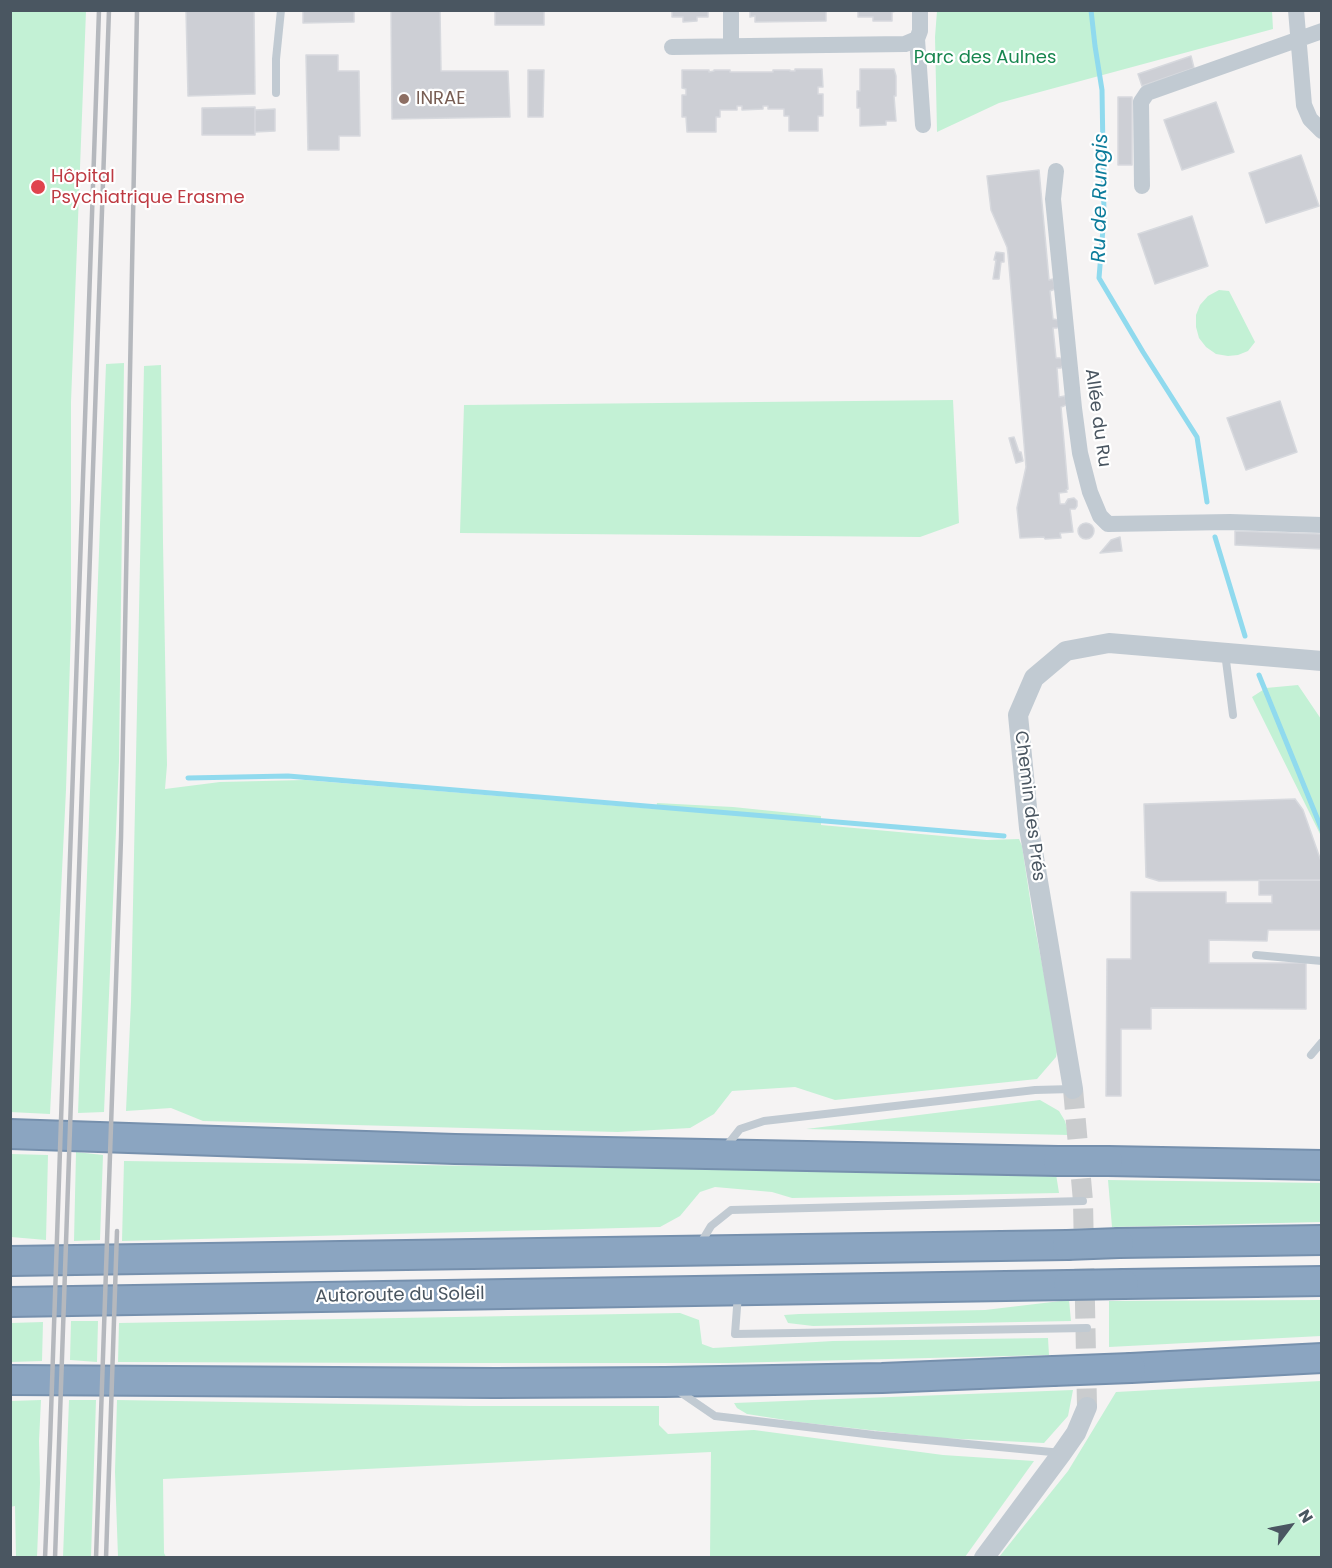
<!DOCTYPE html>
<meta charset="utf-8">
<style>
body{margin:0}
#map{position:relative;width:1332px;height:1568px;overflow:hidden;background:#f5f3f3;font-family:Poppins,sans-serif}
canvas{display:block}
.frame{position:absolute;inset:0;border:12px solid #4a5661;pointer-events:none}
.north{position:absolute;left:1260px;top:1496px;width:60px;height:60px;-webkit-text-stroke:4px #fff;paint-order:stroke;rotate:58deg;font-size:16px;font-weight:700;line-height:24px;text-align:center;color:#4a5661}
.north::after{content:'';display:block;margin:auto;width:21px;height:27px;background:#4a5661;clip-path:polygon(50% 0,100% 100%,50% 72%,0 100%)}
</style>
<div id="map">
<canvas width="1332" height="1568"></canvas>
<div class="frame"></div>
<div class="north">N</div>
</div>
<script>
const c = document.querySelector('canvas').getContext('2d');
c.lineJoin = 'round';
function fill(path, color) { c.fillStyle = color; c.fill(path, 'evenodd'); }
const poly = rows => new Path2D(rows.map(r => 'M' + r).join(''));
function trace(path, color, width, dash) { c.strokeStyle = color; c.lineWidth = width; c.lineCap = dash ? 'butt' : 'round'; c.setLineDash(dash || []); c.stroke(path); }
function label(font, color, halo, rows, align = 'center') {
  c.font = font + ' Poppins,sans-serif'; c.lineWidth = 4.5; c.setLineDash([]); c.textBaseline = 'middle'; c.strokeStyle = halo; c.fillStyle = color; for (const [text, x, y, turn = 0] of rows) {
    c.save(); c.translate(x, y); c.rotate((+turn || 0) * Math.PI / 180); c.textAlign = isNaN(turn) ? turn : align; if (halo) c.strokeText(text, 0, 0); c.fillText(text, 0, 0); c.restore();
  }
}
fill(poly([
 [10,11,86,11,71,402,71,628,66,790,50,1114,10,1112],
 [937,11,1272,11,1273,29,999,103,937,132,935,37],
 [1219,290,1229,291,1255,342,1248,351,1238,355,1228,356,1216,354,1206,347,1199,338,1196,327,1196,315,1200,305,1208,296],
 [124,363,119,761,104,1112,78,1113,106,364],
 [161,365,163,542,167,765,165,789,220,782,305,780,656,809,657,803,733,807,821,816,821,825,987,840,1019,839,1022,846,1032,912,1058,1047,1056,1057,1037,1079,835,1100,795,1087,732,1091,714,1114,690,1128,618,1132,203,1121,171,1108,126,1111,131,1002,144,366],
 [953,400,959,523,920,537,460,533,464,405],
 [1298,685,1321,719,1321,836,1252,697,1266,688],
 [1040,1100,1059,1111,1065,1121,1069,1135,806,1129],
 [76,1152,103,1155,100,1240,74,1241],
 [11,1154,48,1155,46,1240,11,1237],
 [124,1161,1056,1174,1059,1193,792,1198,772,1192,715,1187,700,1192,680,1216,660,1227,122,1241],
 [1108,1180,1321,1183,1321,1222,1112,1227],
 [1069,1300,1071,1321,813,1326,788,1323,784,1315,799,1314,985,1310],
 [1321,1300,1321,1336,1109,1347,1109,1301],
 [680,1313,699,1320,702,1344,713,1348,833,1341,1048,1338,1049,1355,728,1363,416,1363,118,1362,119,1323],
 [71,1321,98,1321,97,1362,70,1360],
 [43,1322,42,1361,11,1362,11,1323],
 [1321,1381,1321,1557,999,1557,1068,1471,1116,1392],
 [1073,1390,1068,1416,1044,1443,941,1438,798,1422,747,1414,737,1408,734,1403],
 [41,1400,39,1441,40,1483,37,1557,16,1557,15,1506,10,1507,11,1401],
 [69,1400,96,1400,91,1557,63,1557],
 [117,1400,470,1406,659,1406,659,1425,668,1434,754,1430,943,1455,1034,1461,965,1557,710,1557,711,1452,163,1479,164,1553,166,1557,118,1557,115,1472]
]), '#c3f1d5');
trace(poly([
 [1091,10,1095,46,1102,90,1104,216,1099,278,1143,352,1197,437,1207,502],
 [1215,537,1245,636],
 [1259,675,1322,830],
 [188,778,288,776,1004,836]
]), '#90daee', 5);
const building = poly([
 [186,10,254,10,255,94,188,96,186,10],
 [303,10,354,10,354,22,303,23,303,10],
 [391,10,440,10,441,71,508,71,510,117,392,119,391,10],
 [495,10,544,10,544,25,495,25,495,10],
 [672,10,708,10,708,17,697,17,697,21,683,22,683,17,672,17,672,10],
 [750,10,826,10,826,21,755,22,755,16,750,17,750,10],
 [858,10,896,10,896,11,892,12,892,21,873,21,873,17,858,17,858,10],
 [306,55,338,55,338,71,359,71,360,136,339,136,339,150,308,150,306,55],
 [1191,56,1194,68,1142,86,1138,74,1191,56],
 [795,69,822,69,823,87,818,87,818,94,823,94,823,116,818,116,818,131,789,131,789,116,784,116,784,109,768,109,768,106,763,106,763,109,742,110,742,106,737,106,737,110,720,110,720,117,716,117,716,132,687,132,686,117,682,117,682,95,686,95,686,89,682,88,682,70,709,70,709,72,714,71,714,70,730,70,730,72,773,72,773,70,790,70,790,71,795,71,795,69],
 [860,69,894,69,896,76,896,96,894,96,896,121,886,121,886,125,860,126,860,108,857,108,857,91,860,91,860,69],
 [528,70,544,70,543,117,528,117,528,70],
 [1118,97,1132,97,1132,165,1118,165,1118,97],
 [1216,102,1234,152,1182,170,1164,120,1216,102],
 [255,107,255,135,202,135,202,108,255,107],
 [275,109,275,131,255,132,255,110,275,109],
 [1301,155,1319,206,1266,223,1249,173,1301,155],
 [1039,170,1049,280,1053,279,1055,289,1050,291,1053,319,1059,320,1060,326,1057,328,1053,328,1056,358,1060,358,1063,360,1064,364,1061,368,1057,368,1059,397,1065,396,1067,404,1064,406,1061,407,1068,489,1066,490,1067,492,1059,493,1060,504,1065,504,1068,499,1074,498,1077,501,1077,506,1075,509,1070,509,1073,532,1060,533,1061,538,1045,539,1044,537,1020,538,1017,508,1026,467,1008,254,1007,247,991,210,987,176,1039,170],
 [1192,216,1208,266,1155,284,1138,234,1192,216],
 [996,252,1004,253,1004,262,1001,262,999,279,993,279,996,260,994,260,996,252],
 [1280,401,1297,452,1246,470,1227,418,1280,401],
 [1014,437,1019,452,1021,452,1023,461,1016,463,1009,438,1014,437],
 '1078 531a8 8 0 1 1 16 0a8 8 0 1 1-16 0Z',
 [1235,531,1322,534,1322,549,1235,545,1235,531],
 [1120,537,1122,551,1100,553,1111,540,1120,537],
 [1295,799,1303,810,1322,864,1322,880,1159,881,1146,877,1144,804,1295,799],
 [1259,880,1322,880,1322,930,1268,930,1267,941,1209,940,1209,963,1306,963,1306,1009,1151,1008,1151,1029,1121,1029,1121,1096,1106,1096,1107,959,1131,959,1131,892,1226,892,1226,903,1272,903,1272,895,1259,895,1259,880]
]);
fill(building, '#cdcfd5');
trace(building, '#d7d9de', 1.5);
trace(poly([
 [1073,1089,1083,1201,1087,1407]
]), '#caccce', 20, [20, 10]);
const motorway = poly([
 [10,1134,455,1149,1058,1161],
 [1108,1161,1322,1165],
 [1119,1243,1322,1240],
 [10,1261,1067,1245],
 [1124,1284,1322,1281],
 [10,1302,1068,1285],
 [1131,1368,1322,1358],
 [10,1380,496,1383,665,1382,882,1378,1053,1371]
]);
trace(motorway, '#7690ad', 32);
trace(poly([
 [276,93,276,59,281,10],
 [1225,653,1233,715],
 [1256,955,1322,961],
 [1311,1055,1322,1042],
 [725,1148,740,1129,764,1121,1035,1090,1072,1089],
 [699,1246,711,1226,731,1210,1083,1201],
 [738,1294,735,1334,1087,1328],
 [677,1390,715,1416,874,1435,1062,1453]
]), '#c1cad2', 8);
trace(poly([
 [731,10,731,46],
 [920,10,920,31,917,39,923,125],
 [1296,10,1304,105,1310,119,1322,131],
 [672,47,905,44,917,39],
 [1056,171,1053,199,1074,408,1080,453,1090,492,1100,516,1108,524,1230,522,1322,525],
 [1142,186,1141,102,1147,93,1322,31]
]), '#c1cad2', 16);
trace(poly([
 [1073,1089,1029,828,1018,715,1034,678,1066,651,1109,643,1322,661],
 [984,1558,1062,1453,1076,1433,1087,1407]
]), '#c1cad2', 20);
trace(motorway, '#8ba5c1', 28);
trace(poly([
 [45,1558,50,1442,99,10],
 [55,1558,109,10],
 [96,1558,121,838,137,10],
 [106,1558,117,1231]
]), '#b5b8bd', 4.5);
const motorwayBridge = poly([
 [1058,1161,1108,1161],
 [1067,1245,1119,1243],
 [1068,1285,1124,1284],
 [1053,1371,1131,1368]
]);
trace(motorwayBridge, '#7690ad', 32, []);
trace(motorwayBridge, '#8ba5c1', 28);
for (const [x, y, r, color] of [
 [404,99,6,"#8d6e63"],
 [38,187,8,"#e0444e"]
]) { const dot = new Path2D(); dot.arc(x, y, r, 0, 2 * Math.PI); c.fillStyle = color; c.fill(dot); trace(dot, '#fff', 2); }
label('18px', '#17864f', '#fff', [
 ["Parc des Aulnes",985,58]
]);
label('18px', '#785e54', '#fff', [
 ["INRAE",416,99]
], 'left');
label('18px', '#be3a42', '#fff', [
 ["Hôpital",51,177],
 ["Psychiatrique Erasme",51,198]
], 'left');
label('18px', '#4a5661', '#fff', [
 ["Allée du Ru",1097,418,82],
 ["Chemin des Prés",1029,806,83],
 ["Autoroute du Soleil",400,1296,-1]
]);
label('italic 20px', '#0c7c9b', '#fff', [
 ["Ru de Rungis",1101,198,-89]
]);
</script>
